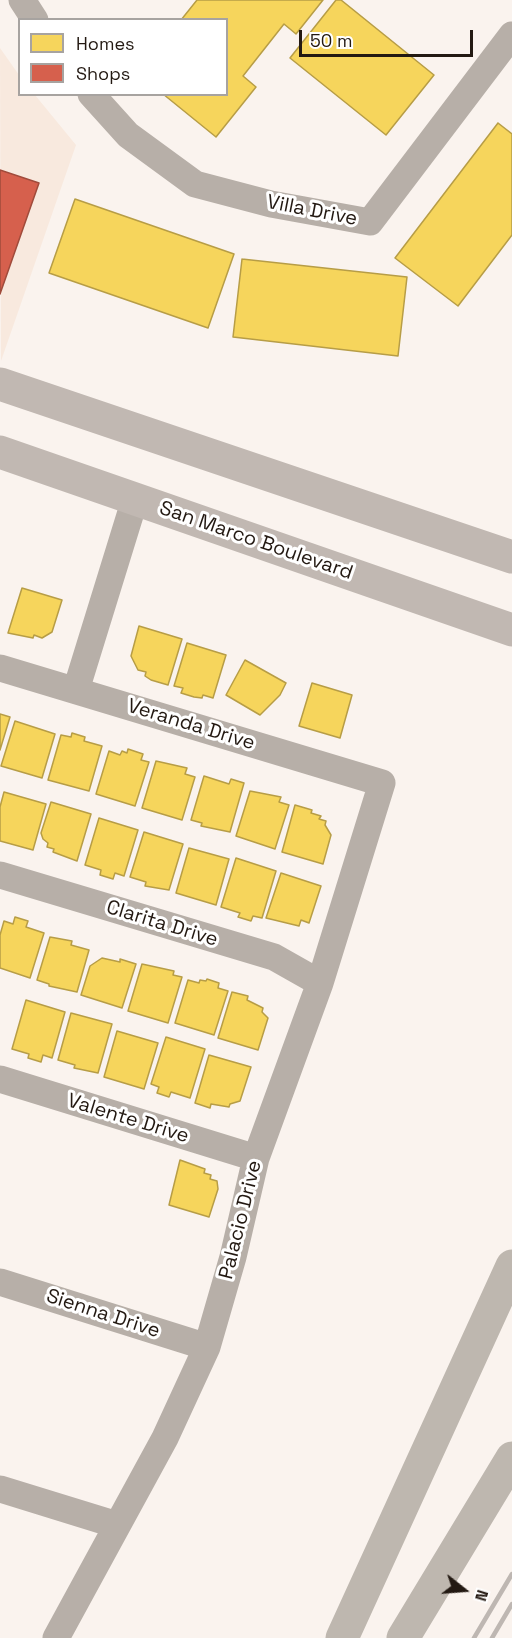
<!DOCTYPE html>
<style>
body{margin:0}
#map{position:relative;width:512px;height:1638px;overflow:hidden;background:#faf3ee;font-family:"Space Grotesk",sans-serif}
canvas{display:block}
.legend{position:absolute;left:18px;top:18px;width:210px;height:78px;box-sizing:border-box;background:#fff;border:2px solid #a7a3a0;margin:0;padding:8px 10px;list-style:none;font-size:18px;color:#231912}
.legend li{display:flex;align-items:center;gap:12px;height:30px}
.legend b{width:30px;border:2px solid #a7a3a0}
.north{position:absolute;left:434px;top:1560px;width:60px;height:60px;-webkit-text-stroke:4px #fff;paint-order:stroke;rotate:107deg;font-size:16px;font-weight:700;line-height:24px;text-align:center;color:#231912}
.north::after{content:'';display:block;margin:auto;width:21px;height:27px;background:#231912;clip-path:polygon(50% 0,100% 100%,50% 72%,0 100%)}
.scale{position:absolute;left:299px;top:30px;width:174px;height:27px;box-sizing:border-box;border:3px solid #231912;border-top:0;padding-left:8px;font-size:18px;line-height:21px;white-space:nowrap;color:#231912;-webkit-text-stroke:4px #fff;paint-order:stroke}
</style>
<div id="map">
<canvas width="512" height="1638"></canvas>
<ul class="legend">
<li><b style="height:16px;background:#f6d55c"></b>Homes</li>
<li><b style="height:16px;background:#d6604d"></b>Shops</li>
</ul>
<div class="north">N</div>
<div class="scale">50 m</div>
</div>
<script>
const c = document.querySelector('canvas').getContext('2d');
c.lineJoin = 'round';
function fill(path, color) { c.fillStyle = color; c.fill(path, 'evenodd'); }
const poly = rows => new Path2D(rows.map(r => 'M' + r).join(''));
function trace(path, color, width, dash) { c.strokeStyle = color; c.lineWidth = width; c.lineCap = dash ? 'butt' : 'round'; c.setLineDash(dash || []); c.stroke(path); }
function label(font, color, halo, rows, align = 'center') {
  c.font = font + ' "Space Grotesk",sans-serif'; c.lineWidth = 6; c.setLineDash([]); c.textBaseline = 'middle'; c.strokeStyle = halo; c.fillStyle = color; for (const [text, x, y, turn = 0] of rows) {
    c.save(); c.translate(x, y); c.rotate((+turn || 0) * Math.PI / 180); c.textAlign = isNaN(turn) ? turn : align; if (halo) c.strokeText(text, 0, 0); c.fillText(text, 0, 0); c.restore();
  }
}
fill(poly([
 [0,48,19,75,20,94,35,95,76,145,1,361]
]), '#f8e9de');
const homes = poly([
 [197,0,323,0,296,34,284,24,243,76,256,87,216,137,163,94,226,94,226,20,181,20,197,0],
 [336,0,341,0,434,75,386,135,290,58,336,0],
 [498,123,512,134,512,235,458,306,395,258,498,123],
 [75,199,234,254,208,328,49,273,75,199],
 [242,259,407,277,398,356,233,337,242,259],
 [22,588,62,600,52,632,42,638,34,635,33,638,8,633,22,588],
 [139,626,182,639,168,685,151,680,145,676,146,672,138,670,131,656,139,626],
 [187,643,226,655,213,698,203,695,202,698,194,697,181,693,183,688,174,686,187,643],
 [245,660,286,683,280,695,260,715,226,695,245,660],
 [312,683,352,695,340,738,299,726,312,683],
 [0,714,10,717,0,750,0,714],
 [15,721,55,734,42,778,1,766,15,721],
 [72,733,85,737,84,741,102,746,89,791,48,780,61,735,71,737,72,733],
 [128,749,143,754,141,760,149,762,135,806,96,794,109,751,120,755,122,751,127,753,128,749],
 [156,761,187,768,185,774,195,777,182,820,142,808,156,761],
 [204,776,229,784,231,779,244,783,230,832,201,826,202,823,191,820,204,776],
 [250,791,281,797,279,802,289,805,275,849,236,836,250,791],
 [4,792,46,804,33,850,0,841,0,807,4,792],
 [51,802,91,814,77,861,53,852,54,849,47,847,48,843,43,839,41,833,51,802],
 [295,805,312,810,311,813,321,816,319,819,326,821,325,825,331,835,323,864,282,852,295,805],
 [99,818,138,830,124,876,115,873,113,879,100,875,101,870,85,865,99,818],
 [144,832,183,844,169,890,145,886,146,882,130,877,144,832],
 [189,848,229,859,216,905,176,893,189,848],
 [236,858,276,871,262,918,253,916,251,921,238,917,240,913,221,907,236,858],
 [281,873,321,886,309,923,301,920,299,926,266,918,281,873],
 [15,917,28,921,26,927,44,933,30,978,0,968,0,935,4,921,13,924,15,917],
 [50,937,72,941,71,945,89,950,77,992,49,986,49,984,37,980,50,937],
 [102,958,120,962,120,959,136,964,122,1008,81,995,90,966,102,958],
 [142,964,174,971,173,975,182,977,168,1023,128,1011,142,964],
 [207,979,219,983,218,988,228,991,214,1035,175,1023,188,980,199,983,200,980,206,981,207,979],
 [232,992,248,996,247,1000,263,1008,262,1012,268,1018,258,1050,218,1038,232,992],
 [26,1000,65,1012,52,1058,43,1055,41,1062,28,1058,29,1054,12,1049,26,1000],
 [71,1013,112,1024,98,1073,74,1068,75,1065,58,1060,71,1013],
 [117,1031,158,1043,144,1089,104,1077,117,1031],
 [166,1037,205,1049,190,1098,171,1092,169,1097,157,1093,159,1087,151,1084,166,1037],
 [209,1055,251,1067,240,1101,230,1104,229,1107,211,1104,210,1108,195,1103,209,1055],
 [180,1160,205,1169,204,1173,211,1175,210,1179,217,1181,218,1189,209,1217,169,1205,180,1160]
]);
fill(homes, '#f6d55c');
trace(homes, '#b79d46', 1.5);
const shops = poly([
 [0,170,39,183,0,294,0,170]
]);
fill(shops, '#d6604d');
trace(shops, '#a04b3b', 1.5);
trace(poly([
 [22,0,35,20],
 [91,94,128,135,195,184,271,204,370,222,512,35],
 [0,668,382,783,320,983,256,1158,233,1257,207,1347,165,1438,56,1638],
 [76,690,135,499],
 [0,875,274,957,320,983],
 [0,1079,256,1158],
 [0,1282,207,1347],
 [0,1489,117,1525]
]), '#b7afa8', 27);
trace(poly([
 [0,384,512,557],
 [0,452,512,630]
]), '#c1b8b2', 33);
trace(poly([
 [342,1638,512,1266],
 [403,1638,512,1458]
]), '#beb7af', 33);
trace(poly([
 [474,1638,512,1574],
 [492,1638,512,1604]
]), '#beb7b2', 4.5);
label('20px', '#231912', '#fff', [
 ["Villa Drive",312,211,11],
 ["San Marco Boulevard",256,541,19],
 ["Veranda Drive",191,725,17],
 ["Clarita Drive",162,924,17],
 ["Valente Drive",128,1119,17],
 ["Palacio Drive",241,1220,-76],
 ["Sienna Drive",103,1314,18]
]);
</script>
